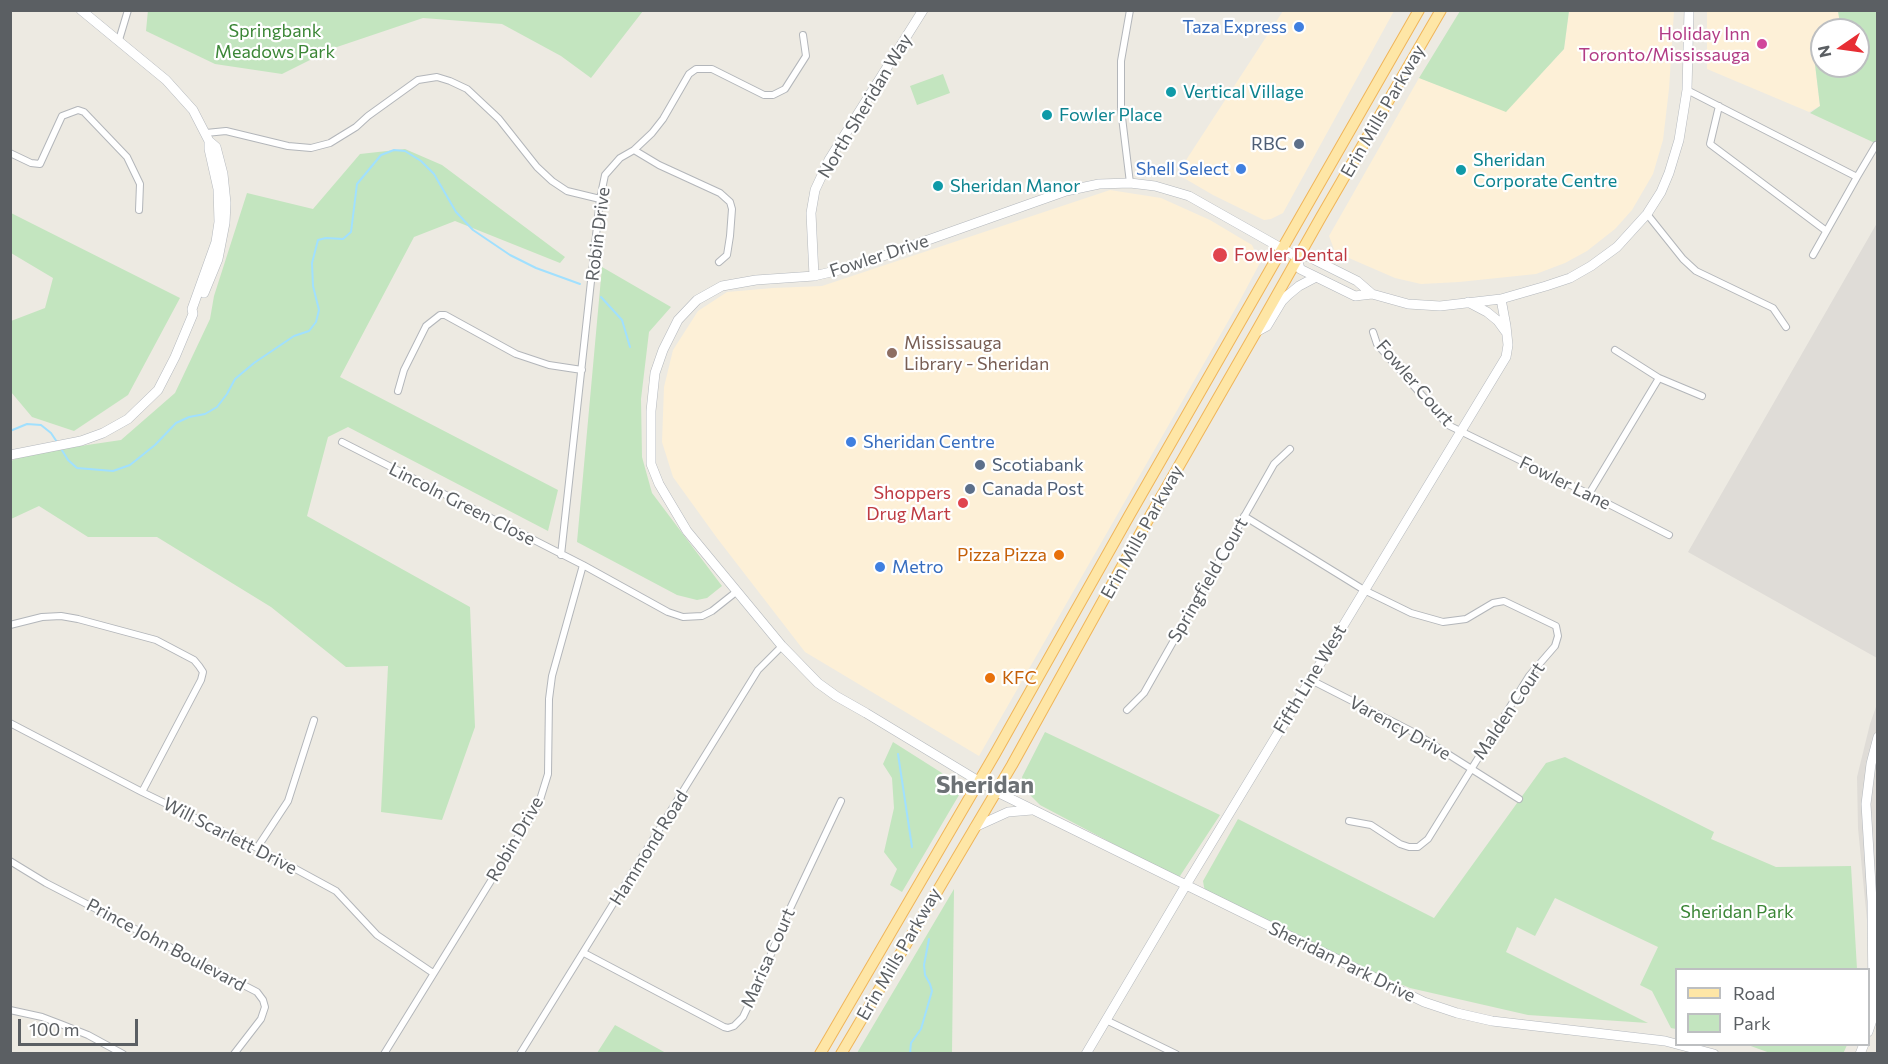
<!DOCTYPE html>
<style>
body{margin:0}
#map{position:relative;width:1888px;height:1064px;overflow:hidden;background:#edeae2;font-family:Commissioner,sans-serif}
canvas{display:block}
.frame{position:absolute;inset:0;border:12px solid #5b5f63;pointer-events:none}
.legend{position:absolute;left:1675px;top:968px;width:195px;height:78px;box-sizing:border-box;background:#fff;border:2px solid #bdbfc1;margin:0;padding:8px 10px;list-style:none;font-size:18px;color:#5b5f63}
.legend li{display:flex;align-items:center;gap:12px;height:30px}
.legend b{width:30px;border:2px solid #bdbfc1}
.north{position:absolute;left:1810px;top:18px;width:60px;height:60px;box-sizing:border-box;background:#fff;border:2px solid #bdbfc1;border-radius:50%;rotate:257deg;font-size:16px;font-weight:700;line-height:24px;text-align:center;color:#5b5f63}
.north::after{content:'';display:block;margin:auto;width:21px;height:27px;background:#e72e34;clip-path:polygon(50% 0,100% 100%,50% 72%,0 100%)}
.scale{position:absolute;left:18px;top:1019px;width:120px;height:27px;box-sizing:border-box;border:3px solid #5b5f63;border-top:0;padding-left:8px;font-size:18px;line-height:21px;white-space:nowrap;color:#5b5f63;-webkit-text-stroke:4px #fff;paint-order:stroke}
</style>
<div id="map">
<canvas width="1888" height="1064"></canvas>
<div class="frame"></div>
<ul class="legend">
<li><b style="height:8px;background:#fee6a6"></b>Road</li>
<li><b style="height:16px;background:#c3e5bf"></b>Park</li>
</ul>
<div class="north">N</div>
<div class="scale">100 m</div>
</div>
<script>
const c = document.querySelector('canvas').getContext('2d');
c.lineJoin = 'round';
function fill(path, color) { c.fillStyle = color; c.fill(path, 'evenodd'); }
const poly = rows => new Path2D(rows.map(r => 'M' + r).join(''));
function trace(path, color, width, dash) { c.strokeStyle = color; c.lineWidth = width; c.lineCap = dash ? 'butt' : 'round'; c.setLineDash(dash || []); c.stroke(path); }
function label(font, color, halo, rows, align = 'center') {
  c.font = font + ' Commissioner,sans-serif'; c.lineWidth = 4.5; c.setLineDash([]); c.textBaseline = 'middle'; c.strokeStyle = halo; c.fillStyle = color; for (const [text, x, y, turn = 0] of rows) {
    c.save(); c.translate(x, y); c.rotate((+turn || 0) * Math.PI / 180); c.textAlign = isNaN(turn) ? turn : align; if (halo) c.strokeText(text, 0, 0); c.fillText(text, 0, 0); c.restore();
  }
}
fill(poly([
 [1283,11,1394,11,1283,213,1271,219,1264,220,1213,195,1177,174],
 [1569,11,1674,11,1669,89,1663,140,1653,174,1632,210,1615,229,1587,251,1565,263,1536,274,1459,282,1421,284,1395,278,1335,252,1329,236,1419,78,1506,111,1564,49],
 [1707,11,1838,11,1841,30,1822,30,1822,51,1814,56,1820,106,1809,112,1707,69],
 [1110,190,1161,198,1210,220,1252,245,1260,263,1238,304,979,756,805,652,717,538,673,477,662,442,664,387,673,350,698,311,727,292,773,288,822,286]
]), '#fdf0d7');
fill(poly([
 [1877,223,1878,658,1877,658,1688,552],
 [1877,704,1877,935,1868,931,1858,828,1857,777,1870,724]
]), '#dfdcd7');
fill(poly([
 [148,10,643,10,643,11,591,78,561,56,502,24,423,18,334,48,282,74,215,64,146,31],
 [1460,11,1569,11,1564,49,1506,112,1419,78],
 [1838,11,1877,11,1877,144,1810,113,1820,106,1814,56,1822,51,1822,66,1858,66,1858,30,1841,30],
 [943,74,950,93,917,105,910,86],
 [405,149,442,165,565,257,560,263,455,221,414,237,340,377,558,490,548,531,348,427,328,437,307,516,470,607,475,727,442,820,381,812,388,666,346,667,271,607,157,537,88,537,39,506,11,519,11,461,26,454,121,440,175,393,210,319,214,296,247,193,313,209,360,154],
 [11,213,180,298,128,395,74,431,32,417,11,392,11,321,45,308,53,278,11,253],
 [602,267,671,307,649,332,641,399,642,457,652,493,722,586,707,598,697,600,677,595,577,542],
 [1045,732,1220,815,1180,876,1174,876,1040,805,1024,789,1022,777],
 [893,742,942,773,959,795,902,892,890,885,897,869,884,852,894,808,892,778,883,764],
 [1565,757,1714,832,1711,839,1776,867,1851,866,1857,969,1676,970,1676,1029,1671,1028,1652,991,1640,985,1658,947,1555,898,1535,936,1517,927,1506,952,1648,1023,1528,1015,1410,988,1364,969,1206,892,1204,887,1203,881,1238,819,1434,918,1546,763],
 [954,889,952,1053,857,1053],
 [615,1025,666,1053,597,1053],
 [1748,1045,1847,1045,1843,1054,1770,1053]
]), '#c3e5bf');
trace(poly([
 [601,297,622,320,630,347],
 [10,431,27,424,41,425,51,433,57,442],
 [60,447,68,460,77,468,113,471,130,465,155,445,176,423,189,417,205,414,217,407,227,394,235,379,254,363,294,336,309,331,316,322,319,310,313,286,312,263,318,240,326,238,343,239,351,232,357,184,381,155,394,150,405,151,421,161,434,174,456,212,473,230,510,255,536,268,580,284],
 [898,754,912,847],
 [910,1054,911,1043,921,1029,932,991,930,984,925,975,924,965,929,939]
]), '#a1e0fe', 2);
const street = poly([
 [1130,10,1121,61,1121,109,1130,183],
 [119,40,128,10],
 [1687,90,1857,177,1813,255],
 [1719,106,1710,144,1825,230],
 [206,133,226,131,288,146,311,148,330,143,356,127,368,116,418,80,437,77,450,81,467,89,499,119,537,167,552,181,567,191,600,199],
 [634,150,659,165,720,193,730,202,732,209,730,236,727,255,719,262],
 [10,153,31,163,40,164,62,116,78,110,84,112,127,157,140,184,139,210],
 [1857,177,1876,145],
 [1647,214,1683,259,1696,271,1773,308,1786,327],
 [1373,332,1377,344,1448,425,1589,494,1669,535],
 [1615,350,1659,378,1702,396],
 [398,391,404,370,426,326,440,315,445,315,516,354,549,365,582,370],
 [342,442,583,565,668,612,683,617,702,616,712,611,736,592],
 [1589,494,1659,378],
 [1244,516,1364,590,1411,613,1443,622,1466,619,1493,603,1504,601,1556,626,1558,636,1555,646,1529,676,1428,839,1418,847,1409,847,1400,844,1371,825,1349,821],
 [561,555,600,199,605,175,620,158,634,150,652,133,663,119,689,74,696,69,712,69,764,95,773,95,785,89,806,56,803,35],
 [10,625,42,617,61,616,78,619,156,640,194,660,199,666,203,672,201,680,142,792],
 [1311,680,1413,732,1519,799],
 [1127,710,1144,693,1274,464,1290,449],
 [10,723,142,792,257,848,336,891,377,935,433,973],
 [257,848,288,801,314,720],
 [10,861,46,883,257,992,263,1000,265,1007,261,1019,234,1054],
 [584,953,724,1027,728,1028,734,1026,743,1017,760,981,787,915,841,801],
 [10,1010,42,1017,63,1025,88,1035,123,1054],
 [1106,1020,1176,1054],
 [384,1054,539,803,548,774,549,699,552,676,583,565],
 [520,1054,758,670,782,646]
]);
const secondary = poly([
 [1297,257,1189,196,1155,186,1130,183,1099,184,1066,191,852,267,814,276,756,280,722,286,697,300,678,320,663,350,655,373,651,411,651,464,659,484,687,531,782,646,818,683,836,696,866,713,995,791,1424,1002,1457,1013,1492,1021,1665,1041,1714,1054],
 [1297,257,1307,256,1357,281,1372,294,1408,304,1440,306,1501,299,1546,286,1570,278,1591,266,1617,247,1647,214,1661,192,1669,173,1679,140,1687,90,1689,10],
 [1297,257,1300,269,1355,296,1372,294],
 [814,276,811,213,815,190,829,160,923,10],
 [204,293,218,259,225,223,226,203,223,174,216,147,209,141],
 [1468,302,1487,312,1498,321,1506,332],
 [1256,332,1267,326,1282,301,1288,295,1299,286,1316,277],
 [10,455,81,441,103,433,128,419,158,390,175,357,193,314,192,309,216,242,219,222,218,189,209,149,209,141,193,110,166,80,81,10],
 [975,827,1008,812,1032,810],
 [1868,1032,1872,1020,1873,999,1872,901,1866,804,1871,764,1878,737],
 [1086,1054,1186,885,1506,357,1508,345,1506,326,1501,299],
 [1860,1054,1864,1044]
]);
const primary = poly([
 [820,1054,995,754,1129,516,1419,10],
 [841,1054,1012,765,1145,525,1256,332,1321,217,1441,10]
]);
trace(street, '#b3b6ba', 8);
trace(secondary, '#b4b8bd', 10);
trace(primary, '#f0b559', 12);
trace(street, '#fff', 6);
trace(secondary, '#fff', 9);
trace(primary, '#fee6a6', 10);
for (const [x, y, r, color] of [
 [1299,27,6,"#3f7fe0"],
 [1762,44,6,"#d1479c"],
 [1171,92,6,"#0f9aa8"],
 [1047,115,6,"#0f9aa8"],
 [1299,144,6,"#5c6f8a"],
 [1241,169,6,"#3f7fe0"],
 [1461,170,6,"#0f9aa8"],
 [938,186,6,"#0f9aa8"],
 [1220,255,8,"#e0444e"],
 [892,353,6,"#8d6e63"],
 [851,442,6,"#3f7fe0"],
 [980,465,6,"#5c6f8a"],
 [970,489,6,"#5c6f8a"],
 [963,503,6,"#e0444e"],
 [1059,555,6,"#e8710a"],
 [880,567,6,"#3f7fe0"],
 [990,678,6,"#e8710a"]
]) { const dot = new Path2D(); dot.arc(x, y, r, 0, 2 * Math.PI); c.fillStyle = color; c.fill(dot); trace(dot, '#fff', 2); }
label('18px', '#366cbe', '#fff', [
 ["Taza Express",1287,27],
 ["Shell Select",1229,169],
 ["Sheridan Centre",863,442,"left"],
 ["Metro",892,567,"left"]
], 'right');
label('18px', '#3b8636', '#fff', [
 ["Springbank",275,31],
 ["Meadows Park",275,52],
 ["Sheridan Park",1737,912]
]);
label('18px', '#b23c85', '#fff', [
 ["Holiday Inn",1750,34],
 ["Toronto/Mississauga",1750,55]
], 'right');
label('18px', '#0d838f', '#fff', [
 ["Vertical Village",1183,92],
 ["Fowler Place",1059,115],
 ["Sheridan",1473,160],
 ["Corporate Centre",1473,181],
 ["Sheridan Manor",950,186]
], 'left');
label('18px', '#5b5f63', '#fff', [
 ["North Sheridan Way",865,106,-59],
 ["Erin Mills Parkway",1383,111,-60],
 ["Robin Drive",598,234,-83],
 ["Fowler Drive",879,256,-18],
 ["Fowler Court",1415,383,49],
 ["Fowler Lane",1565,483,26],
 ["Lincoln Green Close",462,504,27],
 ["Erin Mills Parkway",1142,532,-61],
 ["Springfield Court",1208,580,-60],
 ["Fifth Line West",1310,679,-59],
 ["Malden Court",1509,711,-56],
 ["Varency Drive",1400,728,29],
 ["Will Scarlett Drive",230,836,27],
 ["Robin Drive",515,839,-60],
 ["Hammond Road",649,848,-58],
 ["Prince John Boulevard",166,945,28],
 ["Erin Mills Parkway",899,954,-60],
 ["Marisa Court",768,958,-66],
 ["Sheridan Park Drive",1342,962,26]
]);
label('18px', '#4e5e75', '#fff', [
 ["RBC",1287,144,"right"],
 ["Scotiabank",992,465],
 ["Canada Post",982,489]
], 'left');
label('18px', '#be3a42', '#fff', [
 ["Fowler Dental",1234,255],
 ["Shoppers",951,493,"right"],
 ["Drug Mart",951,514,"right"]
], 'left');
label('18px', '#785e54', '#fff', [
 ["Mississauga",904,343],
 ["Library - Sheridan",904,364]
], 'left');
label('18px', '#c56008', '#fff', [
 ["Pizza Pizza",1047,555],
 ["KFC",1002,678,"left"]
], 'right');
label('bold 24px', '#6c7175', '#fff', [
 ["Sheridan",985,785]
]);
</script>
